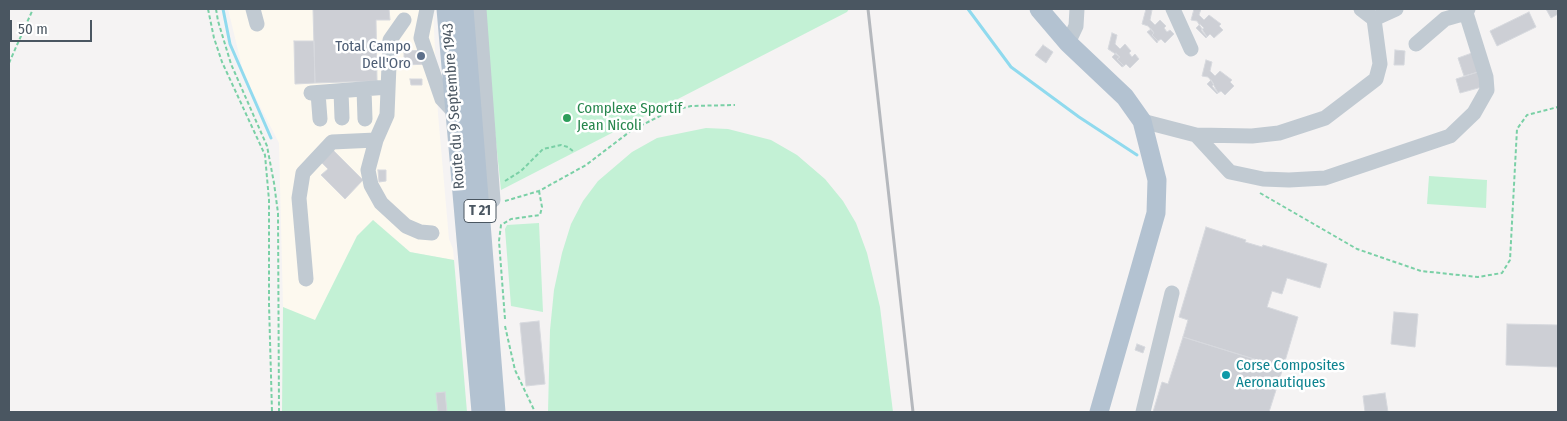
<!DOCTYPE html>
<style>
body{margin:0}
#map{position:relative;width:1567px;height:421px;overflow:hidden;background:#f5f3f3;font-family:"Fira Sans Condensed",sans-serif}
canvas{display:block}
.frame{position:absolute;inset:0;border:10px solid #4a5661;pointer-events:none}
.scale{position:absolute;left:10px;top:20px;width:82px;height:22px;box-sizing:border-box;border:2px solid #4a5661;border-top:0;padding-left:6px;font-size:15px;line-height:18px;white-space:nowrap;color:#4a5661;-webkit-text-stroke:4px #fff;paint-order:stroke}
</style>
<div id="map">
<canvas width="1567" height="421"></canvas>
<div class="frame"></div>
<div class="scale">50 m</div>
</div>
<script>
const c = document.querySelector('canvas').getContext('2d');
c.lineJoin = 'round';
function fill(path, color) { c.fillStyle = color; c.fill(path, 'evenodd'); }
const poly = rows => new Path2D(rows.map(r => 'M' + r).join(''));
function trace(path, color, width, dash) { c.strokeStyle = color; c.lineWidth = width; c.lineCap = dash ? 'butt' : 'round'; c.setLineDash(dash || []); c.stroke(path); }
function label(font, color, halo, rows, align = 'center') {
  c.font = font + ' "Fira Sans Condensed",sans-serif'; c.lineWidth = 5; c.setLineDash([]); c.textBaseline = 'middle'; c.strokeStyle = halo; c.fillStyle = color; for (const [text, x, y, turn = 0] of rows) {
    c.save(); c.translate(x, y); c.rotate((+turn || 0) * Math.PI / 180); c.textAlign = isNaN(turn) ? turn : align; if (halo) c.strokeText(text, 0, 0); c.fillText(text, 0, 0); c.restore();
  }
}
fill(poly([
 [228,9,433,9,438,114,449,239,453,249,454,260,410,252,373,220,357,236,315,321,283,307,279,143,244,75]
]), '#fdf9ef');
fill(poly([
 [484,9,849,9,847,12,501,190,486,46],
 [706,128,728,129,771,140,797,155,825,179,843,201,856,223,867,253,880,307,893,412,548,412,550,330,554,290,562,253,571,224,583,201,598,181,632,152,657,138],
 [1429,176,1487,180,1486,208,1427,204],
 [373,220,410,252,454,260,467,412,282,412,283,307,315,320,357,236],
 [539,223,543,312,511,306,505,229,507,225]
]), '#c3f1d5');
trace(poly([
 [223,9,230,44,271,138],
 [968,9,1011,67,1079,117,1137,155]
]), '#90daee', 3);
const building = poly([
 [313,9,389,9,390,20,376,20,377,81,315,83,313,9],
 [1146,9,1152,10,1150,20,1155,25,1160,20,1166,26,1164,28,1167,32,1170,30,1174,34,1165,43,1161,39,1158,41,1152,35,1154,33,1148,26,1142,24,1146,9],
 [1194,9,1201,9,1199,15,1204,20,1209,15,1221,24,1219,26,1223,30,1214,38,1210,34,1207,37,1197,21,1191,20,1194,9],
 [1546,9,1558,9,1558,14,1551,18,1546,9],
 [1529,12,1536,27,1497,46,1490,31,1529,12],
 [1200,24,1204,28,1201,30,1207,37,1206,38,1196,28,1200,24],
 [1151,29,1154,33,1152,35,1158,41,1157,43,1147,32,1151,29],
 [1112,33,1117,35,1115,44,1120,49,1125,44,1131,51,1129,53,1132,57,1135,54,1139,59,1130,68,1126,64,1124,66,1117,59,1120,57,1108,49,1112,33],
 [294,41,314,41,315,83,295,84,294,41],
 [1043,45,1053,52,1046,63,1035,55,1043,45],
 [428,50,429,64,404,65,404,51,428,50],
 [1395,50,1405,51,1404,65,1394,65,1395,50],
 [1116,53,1120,57,1117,59,1124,66,1122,67,1112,57,1116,53],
 [1472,53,1478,72,1464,76,1458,58,1472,53],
 [1206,60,1212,62,1210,71,1215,76,1220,71,1232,80,1230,82,1234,86,1225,95,1221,91,1218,93,1212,86,1214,84,1208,77,1202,76,1206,60],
 [1478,72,1482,87,1460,93,1456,79,1478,72],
 [410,79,422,79,422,85,411,85,410,79],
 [1211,80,1218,93,1217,94,1207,84,1211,80],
 [333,150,363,180,345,199,321,175,328,169,321,162,333,150],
 [378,170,386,170,386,181,379,182,378,170],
 [1206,227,1246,240,1245,242,1262,247,1263,245,1327,264,1320,288,1287,278,1282,294,1272,291,1267,307,1298,317,1283,368,1183,337,1188,320,1179,317,1206,227],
 [1394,312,1418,314,1415,347,1391,344,1394,312],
 [539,321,545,384,526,386,520,323,539,321],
 [1507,324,1558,325,1558,367,1506,365,1507,324],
 [1183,337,1283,368,1269,412,1153,412,1162,382,1168,384,1183,337],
 [1137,344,1145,347,1143,353,1135,350,1137,344],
 [445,392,447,412,438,412,436,393,445,392],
 [1385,393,1388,412,1365,412,1363,396,1385,393]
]);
fill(building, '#cdcfd5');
trace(building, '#d7d9de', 1);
trace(poly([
 [208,9,214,38,222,62,265,155,269,200,269,304,272,412],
 [216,9,218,21,231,64,267,146,274,183,278,213,279,412],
 [9,63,33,9],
 [505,181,521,171,543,149,561,145,568,147,574,152],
 [1260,193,1357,249,1421,271,1478,277,1502,273,1510,260,1517,129,1527,115,1558,107],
 [505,201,539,191,586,165,632,130,668,112,691,106,735,105],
 [505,319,499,241,501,225,511,219,540,215,542,207,539,191],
 [505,326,515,370,535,412]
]), '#7ad0a6', 2, [4, 2.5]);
trace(poly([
 [253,9,257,24],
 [427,9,421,38,442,99,455,113],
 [479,9,493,200],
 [1173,9,1191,49],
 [1361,9,1374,19],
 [1068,43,1076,26,1077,9],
 [1416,44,1445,19,1466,13],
 [364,89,365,119],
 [341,91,342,118],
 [311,93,388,87],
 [318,93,320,119],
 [1142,121,1196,135,1230,172,1263,179,1289,180,1325,178,1450,136,1474,113,1487,90,1486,77,1466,13,1468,9],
 [1196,135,1252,136,1279,133,1325,118,1376,79,1380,64,1374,19,1396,9],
 [376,140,368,170,371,185,381,203,406,226,420,232,432,233],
 [306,279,299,198,303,173,332,142,376,140,387,115,390,40,404,20],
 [1143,412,1172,293]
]), '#c1cad2', 15);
trace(poly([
 [446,9,481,412],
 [464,9,496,412],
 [1039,9,1068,43,1125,97,1142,121,1157,180,1156,213,1099,412]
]), '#b3c2d1', 19);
trace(poly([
 [868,9,913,412]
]), '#b5b8bd', 3);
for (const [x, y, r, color] of [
 [421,56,5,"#5c6f8a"],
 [567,118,5,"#2e9e5b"],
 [1226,375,5,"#0f9aa8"]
]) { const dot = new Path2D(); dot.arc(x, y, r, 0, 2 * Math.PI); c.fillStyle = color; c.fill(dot); trace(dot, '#fff', 2); }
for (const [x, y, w] of [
 [480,211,32]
]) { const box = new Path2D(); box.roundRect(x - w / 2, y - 11.5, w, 23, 4); c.fillStyle = '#fff'; c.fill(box); trace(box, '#4a5661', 1); }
label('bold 14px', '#4a5661', null, [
 ["T 21",480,211]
]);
label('15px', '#4e5e75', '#fff', [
 ["Total Campo",411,47],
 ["Dell'Oro",411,64]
], 'right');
label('15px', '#4a5661', '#fff', [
 ["Route du 9 Septembre 1943",454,106,-94]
]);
label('15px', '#27864d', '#fff', [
 ["Complexe Sportif",577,109],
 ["Jean Nicoli",577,126]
], 'left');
label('15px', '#0d838f', '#fff', [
 ["Corse Composites",1236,366],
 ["Aeronautiques",1236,383]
], 'left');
</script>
